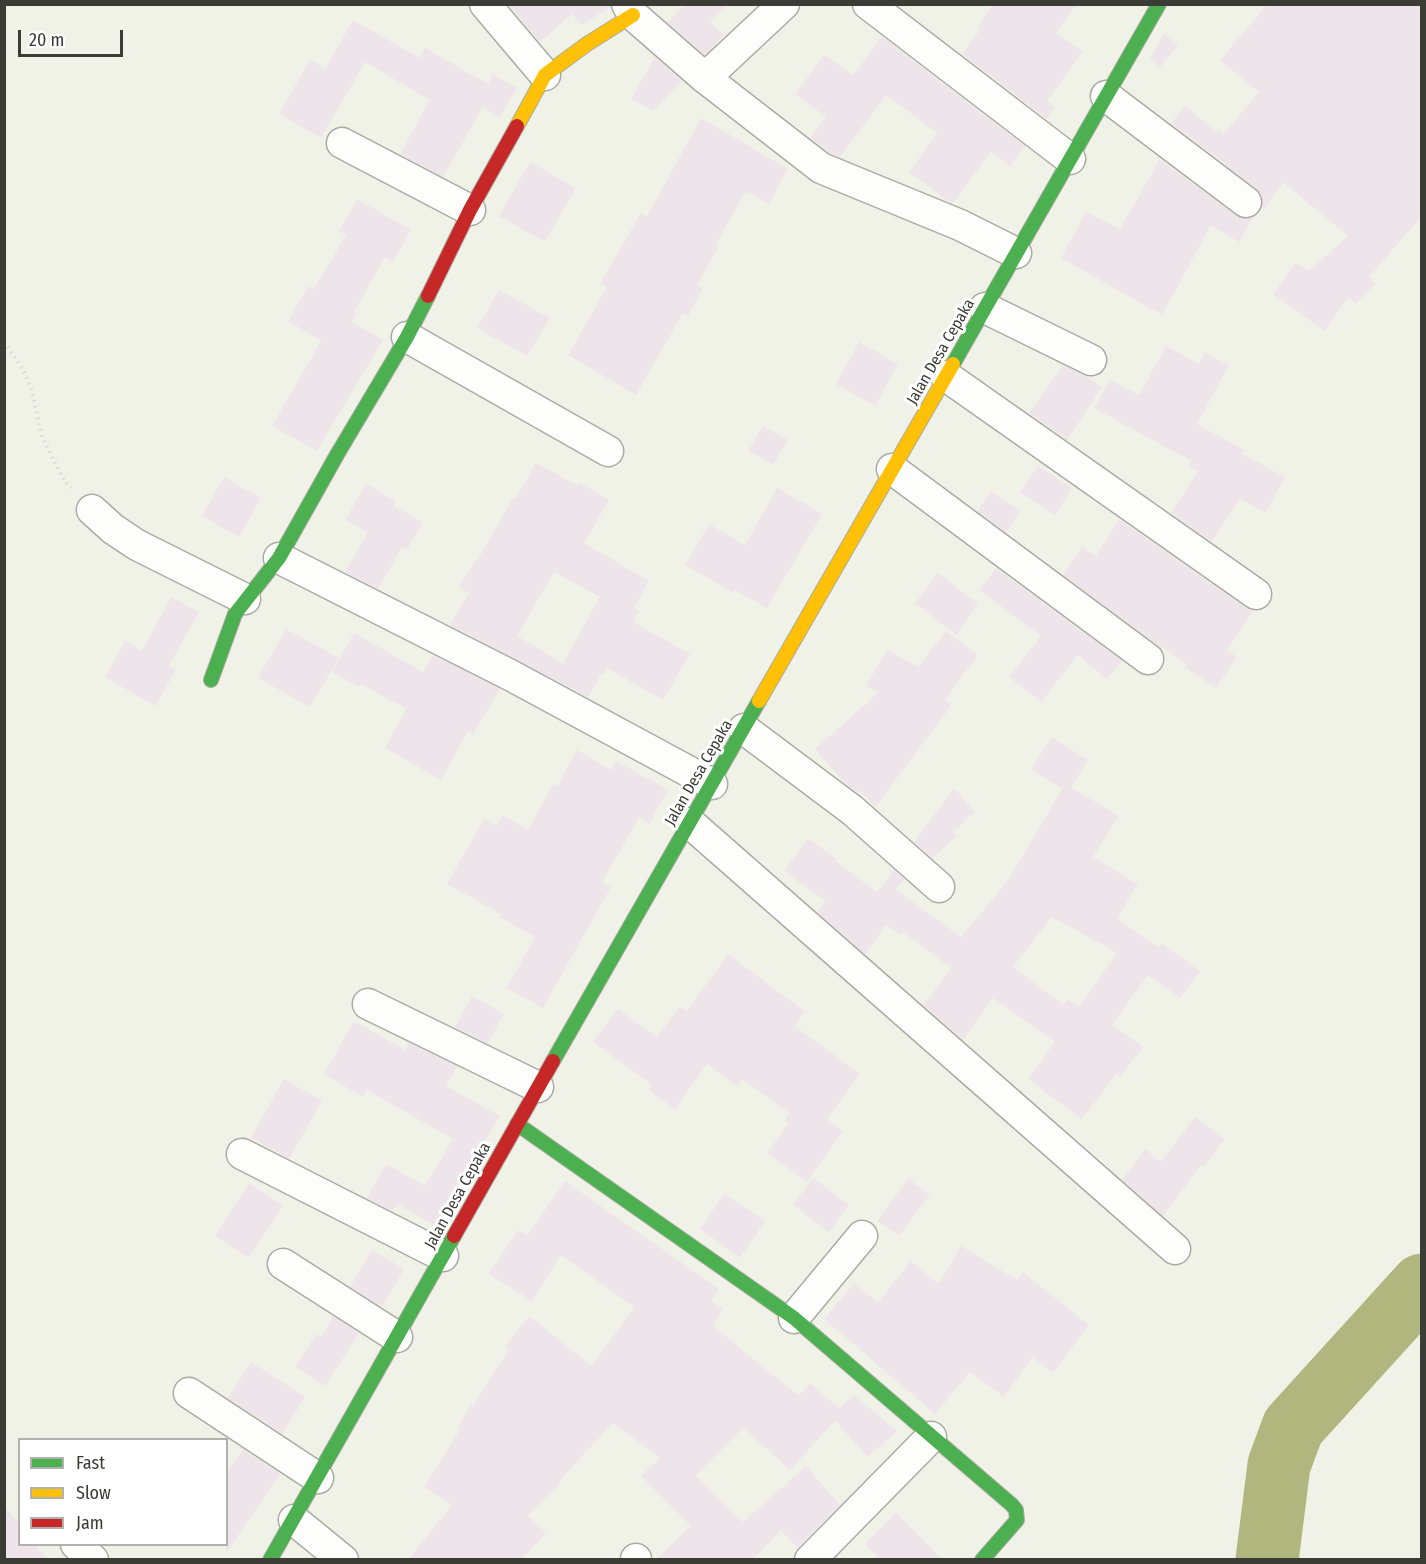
<!DOCTYPE html>
<style>
body{margin:0}
#map{position:relative;width:1426px;height:1564px;overflow:hidden;background:#f0f2e8;font-family:"Fira Sans Condensed",sans-serif}
canvas{display:block}
.frame{position:absolute;inset:0;border:6px solid #3b3c35;pointer-events:none}
.legend{position:absolute;left:18px;top:1438px;width:210px;height:108px;box-sizing:border-box;background:#fff;border:2px solid #b1b1ae;margin:0;padding:8px 10px;list-style:none;font-size:18px;color:#3b3c35}
.legend li{display:flex;align-items:center;gap:12px;height:30px}
.legend b{width:30px;border:2px solid #b1b1ae}
.scale{position:absolute;left:18px;top:30px;width:105px;height:27px;box-sizing:border-box;border:3px solid #3b3c35;border-top:0;padding-left:8px;font-size:18px;line-height:21px;white-space:nowrap;color:#3b3c35;-webkit-text-stroke:4px #fff;paint-order:stroke}
</style>
<div id="map">
<canvas width="1426" height="1564"></canvas>
<div class="frame"></div>
<ul class="legend">
<li><b style="height:8px;background:#4caf50"></b>Fast</li>
<li><b style="height:8px;background:#ffc107"></b>Slow</li>
<li><b style="height:8px;background:#c62828"></b>Jam</li>
</ul>
<div class="scale">20 m</div>
</div>
<script>
const c = document.querySelector('canvas').getContext('2d');
c.lineJoin = 'round';
const poly = rows => new Path2D(rows.map(r => 'M' + r).join(''));
function trace(path, color, width, dash) { c.strokeStyle = color; c.lineWidth = width; c.lineCap = dash ? 'butt' : 'round'; c.setLineDash(dash || []); c.stroke(path); }
function fill(path, color) { c.fillStyle = color; c.fill(path, 'evenodd'); }
function label(font, color, halo, rows, align = 'center') {
  c.font = font + ' "Fira Sans Condensed",sans-serif'; c.lineWidth = 6; c.setLineDash([]); c.textBaseline = 'middle'; c.strokeStyle = halo; c.fillStyle = color; for (const [text, x, y, turn = 0] of rows) {
    c.save(); c.translate(x, y); c.rotate((+turn || 0) * Math.PI / 180); c.textAlign = isNaN(turn) ? turn : align; if (halo) c.strokeText(text, 0, 0); c.fillText(text, 0, 0); c.restore();
  }
}
trace(poly([
 [1267,1560,1279,1465,1293,1427,1422,1285]
]), '#b0b77e', 63);
fill(poly([
 [508,4,610,4,610,7,582,25,572,14,540,42],
 [685,4,729,4,710,22,724,35,705,55,668,23],
 [993,4,1077,4,1056,33,1083,52,1047,101,1055,107,1047,119,962,54,980,30,977,28],
 [1268,4,1422,4,1422,216,1369,277,1376,284,1355,304,1349,297,1324,331,1273,294,1296,262,1309,271,1348,236,1283,182,1264,209,1262,208,1262,196,1256,188,1171,123,1185,106,1217,132,1219,129,1224,134,1259,92,1220,60],
 [353,20,420,58,425,48,488,84,493,74,517,88,500,117,483,107,443,177,400,154,430,100,365,62,321,138,279,114,310,60,325,69],
 [1164,33,1178,46,1160,67,1150,58],
 [882,37,1025,146,1010,166,991,152,953,203,951,203,909,172,937,133,886,95,840,157,830,153,810,138,826,117,795,94,824,55,853,75],
 [655,57,682,81,653,111,631,99],
 [701,118,788,169,769,204,746,191,716,244,719,246,697,285,703,288,688,316,683,313,636,395,568,355,607,287,600,283,641,213,647,216],
 [1160,159,1236,216,1244,219,1253,217,1239,242,1211,225,1162,315,1061,258,1086,212,1120,229],
 [530,162,576,188,545,242,499,216],
 [357,199,411,230,393,262,385,257,354,312,357,313,352,322,383,340,317,451,272,426,321,341,288,321,308,286,314,289,346,235,339,231],
 [499,290,550,318,527,356,477,328],
 [859,342,898,364,875,406,836,384],
 [1166,346,1199,364,1204,352,1229,365,1197,424,1244,450,1242,454,1285,477,1266,513,1240,499,1211,542,1171,513,1198,471,1189,466,1191,461,1094,408,1110,380,1139,395],
 [1063,365,1086,376,1102,387,1067,440,1029,413],
 [763,426,788,440,773,465,748,451],
 [536,463,578,486,580,483,609,500,584,543,649,581,634,608,640,611,633,622,690,654,663,700,607,668,603,675,601,674,588,697,450,625,469,593,459,587,475,560,477,561,514,496,516,498],
 [554,572,600,597,563,663,517,636],
 [1038,466,1072,488,1055,515,1020,492],
 [224,477,261,498,239,537,202,516],
 [366,484,396,501,393,506,423,522,407,550,402,547,378,589,345,572,368,532,345,520],
 [777,488,822,514,767,608,735,590,734,593,685,565,709,524,745,545],
 [991,491,1020,511,1006,532,977,511],
 [1119,519,1246,608,1253,611,1227,650,1237,657,1216,688,1185,667,1187,664,1144,635,1063,575,1082,547,1096,556],
 [996,568,1122,661,1107,680,1078,655,1041,702,1009,677,1041,636,979,590],
 [938,573,978,604,956,635,915,603],
 [171,597,199,612,169,666,176,670,155,706,105,677,125,641,142,651],
 [286,629,339,658,310,707,258,678],
 [946,631,978,655,945,699,951,706,875,807,859,790,857,792,846,784,815,749,878,693,866,686,887,650,918,667],
 [354,633,423,672,433,655,500,689,473,735,468,731,441,780,385,748,406,709,361,684,359,687,332,672],
 [1052,737,1088,760,1071,787,1119,816,1093,857,1138,884,1117,918,1159,948,1162,943,1200,971,1180,998,1148,975,1112,1025,1143,1047,1120,1077,1116,1074,1082,1119,1028,1079,1055,1042,993,998,963,1040,924,1005,951,968,903,932,900,935,886,925,865,954,817,912,825,901,784,871,808,838,836,859,835,861,877,892,894,870,905,880,895,889,961,937,1009,879,1062,789,1031,769],
 [1052,917,1117,953,1079,1007,1068,1000,1064,1005,1013,967],
 [577,750,611,770,616,761,668,790,649,824,639,818,602,882,611,887,543,1008,507,988,535,937,500,917,501,914,447,884,484,819,496,826,502,815,528,830,553,784,557,786],
 [954,788,975,812,953,832,957,836,932,858,914,842],
 [728,954,805,1012,795,1026,860,1074,827,1119,843,1131,807,1182,767,1153,788,1124,784,1121,789,1113,742,1079,737,1086,707,1064,675,1109,648,1090,652,1085,593,1042,618,1009,657,1037,680,1006,687,1011],
 [472,996,504,1014,488,1043,455,1027],
 [354,1021,405,1050,409,1043,457,1066,446,1086,500,1116,436,1226,397,1204,393,1211,367,1198,386,1164,425,1186,453,1139,367,1090,363,1097,324,1074],
 [284,1079,322,1101,289,1159,251,1137],
 [1195,1117,1225,1139,1204,1167,1201,1165,1163,1216,1122,1180,1145,1149,1161,1162],
 [813,1178,849,1205,829,1232,793,1205],
 [908,1179,930,1194,899,1236,877,1221],
 [565,1181,719,1289,711,1301,723,1308,713,1326,799,1396,810,1383,839,1408,854,1395,897,1431,868,1457,835,1421,790,1470,743,1428,696,1475,743,1522,806,1466,840,1505,797,1548,781,1530,752,1560,655,1560,691,1526,641,1476,660,1458,613,1423,559,1481,561,1483,528,1515,546,1533,521,1560,408,1560,452,1505,424,1487,459,1431,457,1430,471,1404,473,1406,509,1349,505,1346,529,1316,592,1366,634,1307,561,1255,532,1301,489,1274,518,1230,527,1236],
 [249,1183,283,1205,249,1258,215,1236],
 [724,1194,765,1221,740,1258,700,1229],
 [961,1246,1017,1280,1023,1272,1089,1325,1053,1373,1032,1357,1004,1397,970,1372,935,1414,824,1319,854,1283,878,1302,911,1261,939,1284],
 [372,1250,404,1269,382,1307,350,1287],
 [333,1316,359,1333,325,1386,295,1367,316,1334,321,1337],
 [251,1362,305,1397,282,1434,228,1398],
 [243,1449,280,1474,226,1553,226,1474],
 [4,1506,20,1524,20,1545,36,1545,49,1560,4,1560],
 [896,1513,943,1560,881,1560,865,1544]
]), '#ede5ea');
const street = poly([
 [485,4,545,75],
 [627,4,633,15,705,78,821,168,960,225,1016,253],
 [868,4,1070,159],
 [705,78,784,4],
 [1106,96,1246,202],
 [342,143,470,210],
 [985,308,1091,360],
 [407,337,608,451],
 [946,376,1256,594],
 [892,469,1148,659],
 [92,510,113,529,137,545,245,599],
 [279,558,512,676,712,784],
 [744,729,852,810,939,887],
 [690,823,1175,1249],
 [368,1004,538,1087],
 [242,1154,443,1256],
 [283,1264,397,1337],
 [794,1318,862,1236],
 [189,1393,318,1478],
 [294,1520,343,1560],
 [76,1544,93,1560],
 [636,1559,636,1560],
 [810,1560,931,1437]
]);
const fast = poly([
 [953,364,1159,4],
 [211,680,235,614,279,558,338,453,407,337,428,296],
 [553,1061,759,701],
 [517,1124,794,1318,1012,1505,1016,1510,1017,1520,982,1560],
 [270,1560,454,1236]
]);
const slow = poly([
 [517,126,545,75,587,44,633,15],
 [759,701,953,364]
]);
const jam = poly([
 [428,296,470,210,517,126],
 [454,1236,553,1061]
]);
trace(street, '#aaaca4', 33);
trace(fast, '#aaaca4', 16);
trace(slow, '#aaaca4', 16);
trace(jam, '#aaaca4', 16);
trace(poly([
 [4,342,23,369,32,391,42,437,65,482,71,488]
]), '#d9d9d6', 4, [1.5, 4.5]);
trace(street, '#fdfdfc', 30);
trace(fast, '#4caf50', 14);
trace(slow, '#ffc107', 14);
trace(jam, '#c62828', 14);
label('16px', '#3b3c35', '#fff', [
 ["Jalan Desa Cepaka",941,352,-60],
 ["Jalan Desa Cepaka",699,773,-60],
 ["Jalan Desa Cepaka",458,1196,-61]
]);
</script>
